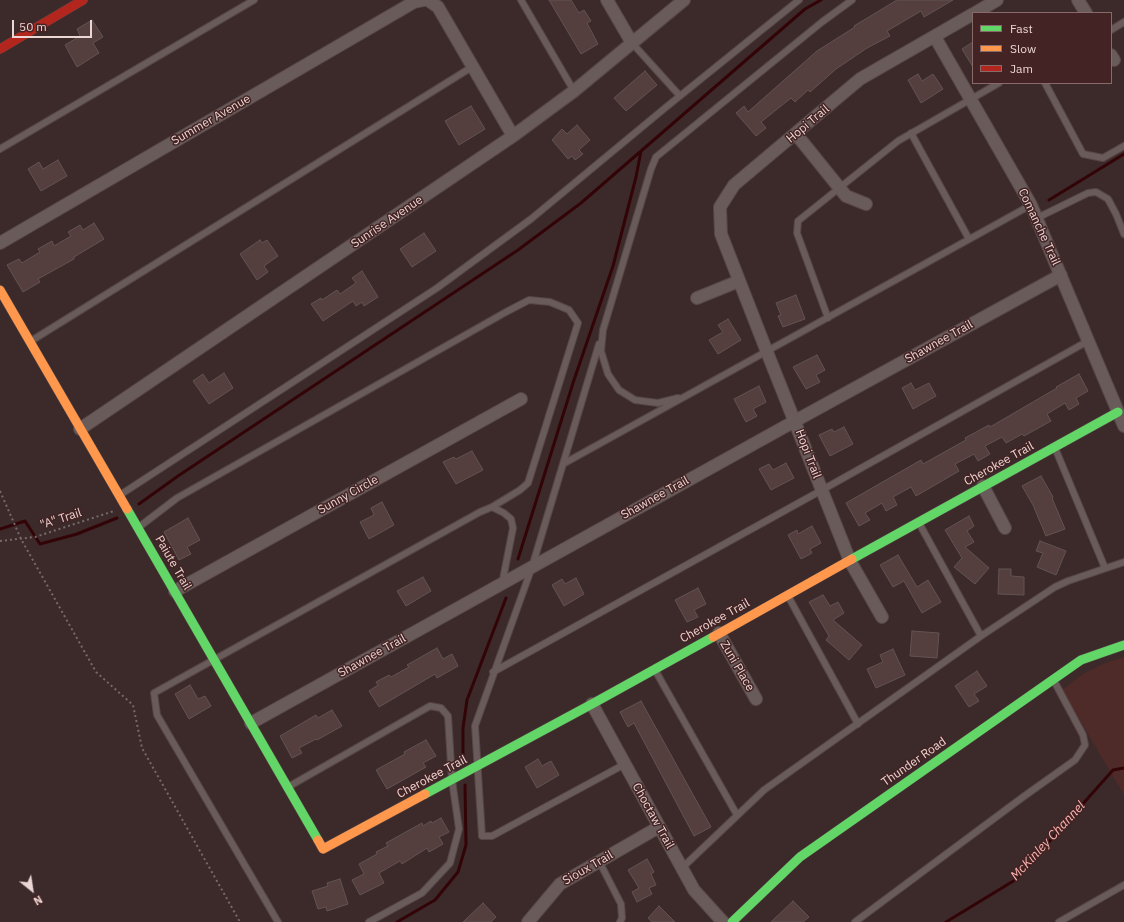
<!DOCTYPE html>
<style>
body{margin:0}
#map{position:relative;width:1124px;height:922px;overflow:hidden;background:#3c2a2a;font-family:"IBM Plex Sans",sans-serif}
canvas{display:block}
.legend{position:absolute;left:972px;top:12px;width:140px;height:72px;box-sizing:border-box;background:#432323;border:1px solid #876b6a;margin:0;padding:5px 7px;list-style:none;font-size:12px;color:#ecd6d4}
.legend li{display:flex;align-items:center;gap:8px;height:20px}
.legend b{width:20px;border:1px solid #876b6a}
.north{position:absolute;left:12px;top:870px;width:40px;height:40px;-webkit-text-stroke:3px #432323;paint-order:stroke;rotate:150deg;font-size:11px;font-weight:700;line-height:16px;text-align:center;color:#ecd6d4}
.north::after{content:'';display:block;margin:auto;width:14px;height:18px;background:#ecd6d4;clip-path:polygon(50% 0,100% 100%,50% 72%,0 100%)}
.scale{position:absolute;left:12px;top:20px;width:80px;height:18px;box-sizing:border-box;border:2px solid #ecd6d4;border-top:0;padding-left:5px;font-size:12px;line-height:14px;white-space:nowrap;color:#ecd6d4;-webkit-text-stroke:3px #432323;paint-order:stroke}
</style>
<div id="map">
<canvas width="1124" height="922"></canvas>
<ul class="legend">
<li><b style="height:5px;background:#63d668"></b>Fast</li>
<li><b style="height:5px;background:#ff974d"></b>Slow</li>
<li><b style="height:5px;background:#b3261e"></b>Jam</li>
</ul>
<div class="north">N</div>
<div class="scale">50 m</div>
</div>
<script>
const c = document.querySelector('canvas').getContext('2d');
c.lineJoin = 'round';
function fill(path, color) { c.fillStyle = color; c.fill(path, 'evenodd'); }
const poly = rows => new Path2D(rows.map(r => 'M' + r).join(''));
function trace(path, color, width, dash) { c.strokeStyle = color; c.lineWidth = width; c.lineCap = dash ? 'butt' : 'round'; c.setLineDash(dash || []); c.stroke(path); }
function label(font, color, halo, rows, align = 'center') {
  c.font = font + ' "IBM Plex Sans",sans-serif'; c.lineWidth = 3; c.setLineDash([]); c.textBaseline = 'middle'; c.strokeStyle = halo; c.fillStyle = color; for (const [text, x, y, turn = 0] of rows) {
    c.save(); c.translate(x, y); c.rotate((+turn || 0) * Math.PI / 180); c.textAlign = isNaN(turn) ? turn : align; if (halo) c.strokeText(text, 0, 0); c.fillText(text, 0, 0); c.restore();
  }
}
fill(poly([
 [1124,657,1124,795,1062,690,1083,674,1103,664]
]), '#4e2a29');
trace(poly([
 [1049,200,1124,154],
 [139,504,178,476,518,250,581,203,805,9,821,0],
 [0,529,25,521,40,544,77,534,117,518],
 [518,559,573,383,613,266,636,177,641,151],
 [463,757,463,728,467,700,506,598],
 [397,922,435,900,458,872,466,845,465,785],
 [946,922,1015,880,1113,770,1124,768]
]), '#330407', 3);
const building = poly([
 [549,0,571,0,579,13,584,10,591,21,587,23,598,44,581,54,549,0],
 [897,0,953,0,924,17,921,11,887,31,890,36,867,48,836,69,810,92,808,90,795,102,791,98,761,122,766,128,756,136,736,113,744,106,748,112,817,51,855,27,854,26,897,0],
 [92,20,103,37,93,43,99,53,77,67,65,45,80,36,77,29,92,20],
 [973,42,973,67,962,49,973,42],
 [645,71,657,85,626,111,614,98,645,71],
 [918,74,922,81,933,74,943,89,921,103,908,80,918,74],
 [471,106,485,129,459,145,445,121,471,106],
 [577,125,590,140,579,150,583,154,575,160,572,156,568,159,552,140,562,129,567,134,577,125],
 [58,160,67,176,41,191,28,169,39,162,43,169,58,160],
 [94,223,104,239,74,257,74,259,38,279,40,282,23,292,7,265,19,259,22,263,40,252,38,249,52,241,54,246,71,236,68,232,80,225,83,230,94,223],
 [424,233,436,251,412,267,400,249,424,233],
 [260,240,262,243,267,240,278,256,264,266,268,272,257,280,240,254,260,240],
 [362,271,378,297,364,306,362,302,356,306,353,301,323,321,311,304,321,298,322,300,337,290,340,294,356,283,352,278,362,271],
 [796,295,805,319,783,327,778,316,781,315,776,303,796,295],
 [728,319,741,340,718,354,709,340,723,332,718,325,728,319],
 [817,355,825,370,816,375,820,382,806,389,793,367,817,355],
 [224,373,233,388,209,404,193,381,203,374,209,383,224,373],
 [1079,374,1088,391,1076,398,1079,404,1069,410,1065,403,1047,414,1051,421,1024,436,1022,434,1006,443,1002,437,985,446,990,454,978,461,974,454,955,464,959,471,916,496,911,487,893,497,897,505,886,511,882,503,865,513,870,520,859,526,846,503,921,460,923,464,966,440,965,438,989,425,990,427,1021,409,1057,388,1056,387,1079,374],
 [911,383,915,390,929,383,936,396,913,409,902,388,911,383],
 [759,386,766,402,753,409,757,416,746,422,734,399,759,386],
 [844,427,853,444,830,456,819,435,832,429,834,432,844,427],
 [472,451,483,470,456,484,443,462,454,457,456,459,472,451],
 [786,463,794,478,771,490,759,469,769,464,773,470,786,463],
 [1041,476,1053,497,1052,498,1065,529,1046,536,1033,505,1022,486,1041,476],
 [382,502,394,525,369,539,360,522,374,515,371,508,382,502],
 [969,516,974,526,967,531,974,542,965,547,989,568,975,584,954,567,962,558,945,530,969,516],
 [188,518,200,540,187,547,191,554,179,560,164,532,188,518],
 [812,526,821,543,810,549,812,553,801,559,788,535,797,530,798,534,812,526],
 [1040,541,1066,551,1056,575,1037,567,1043,553,1036,551,1040,541],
 [898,555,917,587,928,580,941,602,922,613,904,581,893,587,880,565,898,555],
 [999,569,1011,569,1011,576,1024,577,1024,595,998,594,999,569],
 [423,577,431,591,406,606,397,591,423,577],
 [576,578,584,594,564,606,552,585,562,579,565,584,576,578],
 [698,588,706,604,694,610,698,617,687,622,675,600,698,588],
 [823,595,830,606,838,602,844,613,833,620,862,645,849,660,826,640,829,636,809,602,823,595],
 [912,631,939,633,937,658,910,656,912,631],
 [437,648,443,659,452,654,458,666,437,678,435,674,379,707,369,691,378,685,376,682,389,675,391,677,409,667,407,665,437,648],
 [893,649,905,675,876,688,867,669,883,662,880,655,893,649],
 [977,671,987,686,974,694,979,701,969,707,955,686,977,671],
 [190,685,198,699,205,696,211,706,189,719,175,694,190,685],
 [641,701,711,827,694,836,634,723,628,727,620,712,641,701],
 [332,710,342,726,317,740,316,739,299,748,302,753,292,758,280,736,316,715,318,718,332,710],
 [426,740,436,756,423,763,426,767,387,789,376,770,405,754,404,752,426,740],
 [538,759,542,766,551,761,559,775,537,788,525,767,538,759],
 [441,818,449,832,439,837,443,844,429,852,427,848,402,864,400,861,379,873,384,883,360,895,352,880,364,874,359,864,377,854,376,852,388,846,386,843,422,823,423,826,431,821,432,823,441,818],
 [647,859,654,872,651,874,656,885,649,888,652,894,637,902,632,892,639,888,628,870,647,859],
 [340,879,348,904,327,911,326,907,318,909,312,891,328,886,327,883,340,879],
 [793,901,809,917,803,922,771,922,793,901],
 [483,903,496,917,491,922,463,922,483,903],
 [659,906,675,922,652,922,648,918,659,906]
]);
fill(building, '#553e3e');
trace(building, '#625353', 1);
const lane = poly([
 [521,0,574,91],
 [1111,30,1124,22],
 [632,43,680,96],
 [1045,83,1083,154,1103,158,1124,146],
 [911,133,969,239],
 [0,149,254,0],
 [1037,218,1088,193,1096,192,1108,199,1116,214,1124,234],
 [828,318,797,233,798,221,898,141,999,83],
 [31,341,472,67],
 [678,398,658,403,635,400,619,390,608,374,601,351,603,330,651,169,656,157,822,22,852,0],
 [1055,448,1105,568],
 [563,464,599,344],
 [120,495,437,288,531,219,665,108,799,0],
 [919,523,981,636],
 [139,527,177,498,506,312,529,300,550,302,569,310,578,323,528,483,520,490,492,507],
 [788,596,858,724],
 [655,670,737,815],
 [493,672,822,490,1088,341],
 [625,764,492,836,482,836,475,726,532,567,563,464,1031,205],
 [288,787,430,706,441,708,448,716,452,780,459,829,450,863,422,893,369,922],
 [599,861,621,904,622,918,620,922],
 [682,868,764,790,981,636,1055,587,1068,581,1124,562],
 [278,922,157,715,154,693,480,512,492,507,504,513,511,519,513,528,502,584],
 [855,922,1023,797,1075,760,1085,745,1083,735,1053,679],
 [1059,922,1124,885]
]);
const street = poly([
 [428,0,438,7,513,136],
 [607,0,632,43],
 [1078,0,1086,13],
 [975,13,997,0],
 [935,37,1031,205,1124,426],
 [1111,55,1114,60],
 [796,134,846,196,866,204],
 [0,243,414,2,424,0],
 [697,298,739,281],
 [80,429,513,136,574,91,684,0],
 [983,486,1005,528],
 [175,591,521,399],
 [882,617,850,561,767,352,721,234,720,207,734,185,860,79,973,14],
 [719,633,756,699],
 [592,704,694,890,723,922],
 [251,723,795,421,1061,275],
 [528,922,560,884,659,827]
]);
const fast = poly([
 [127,509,318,840],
 [852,559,1118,412],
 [425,794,592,704,713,637],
 [732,922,800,857,1081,660,1124,645]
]);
const slow = poly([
 [0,290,127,509],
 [713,637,852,559],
 [318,840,323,849,425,794]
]);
const jam = poly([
 [0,49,83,0]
]);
trace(lane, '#564646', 8);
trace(street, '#564646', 14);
trace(fast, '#564646', 10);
trace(slow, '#564646', 10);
trace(jam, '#564646', 10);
trace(poly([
 [0,491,21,539,96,672,133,705,142,748,240,922],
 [0,541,35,537,114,511]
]), '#766a69', 2, [2, 3]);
trace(lane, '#695b5a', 6);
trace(street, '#695b5a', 12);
trace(fast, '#63d668', 9);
trace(slow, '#ff974d', 9);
trace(jam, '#b3261e', 9);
label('12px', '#ecd6d4', '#432323', [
 ["Summer Avenue",211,120,-30],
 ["Hopi Trail",808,124,-40],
 ["Sunrise Avenue",387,222,-34],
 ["Comanche Trail",1039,227,65],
 ["Shawnee Trail",939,342,-29],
 ["Hopi Trail",808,454,69],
 ["Cherokee Trail",999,464,-29],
 ["Sunny Circle",348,495,-29],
 ["Shawnee Trail",655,498,-29],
 ["\"A\" Trail",61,519,-18],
 ["Paiute Trail",173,563,60],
 ["Cherokee Trail",715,621,-29],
 ["Shawnee Trail",372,656,-29],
 ["Zuni Place",737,666,60],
 ["Thunder Road",914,762,-35],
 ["Cherokee Trail",432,777,-28],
 ["Choctaw Trail",653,816,61],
 ["Sioux Trail",588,868,-30]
]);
label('italic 13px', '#fdb6b3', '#432323', [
 ["McKinley Channel",1048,841,-47]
]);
</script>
